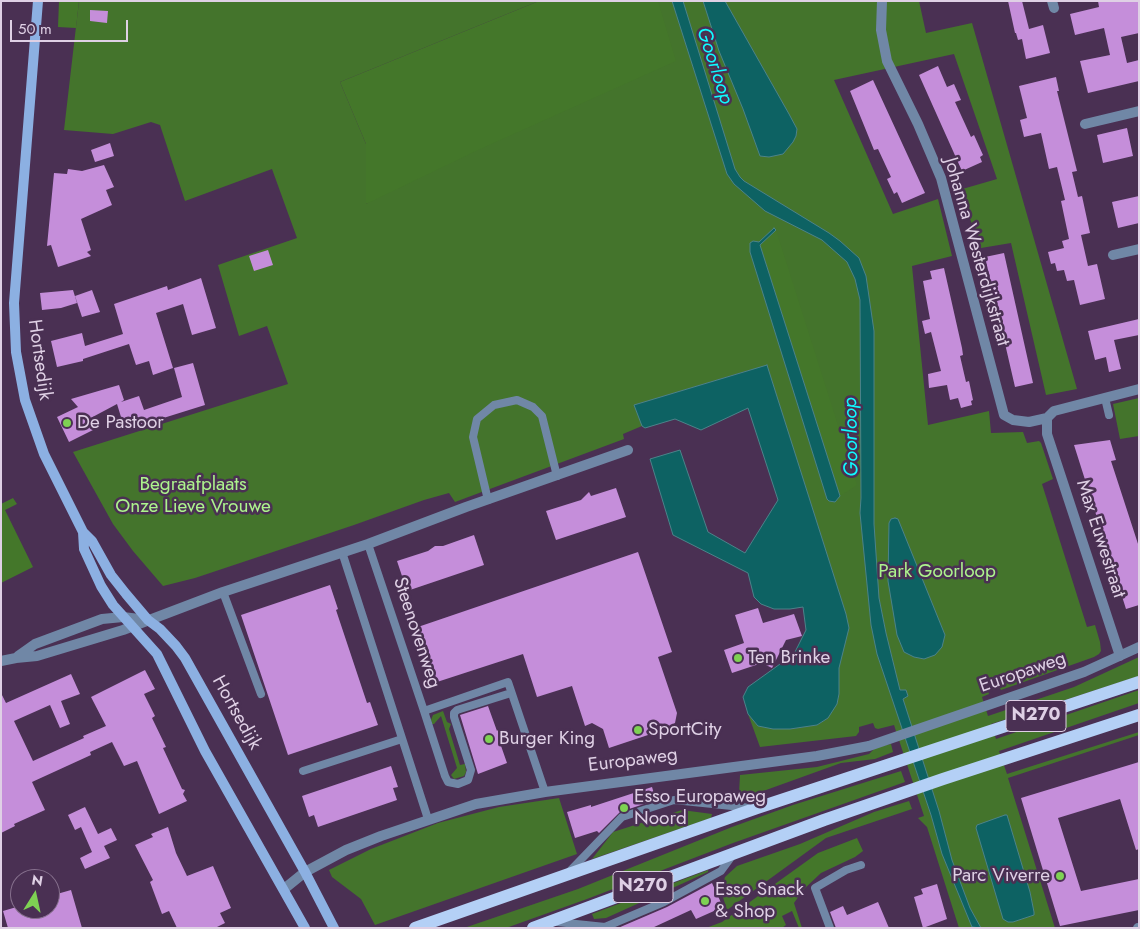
<!DOCTYPE html>
<style>
body{margin:0}
#map{position:relative;width:1140px;height:929px;overflow:hidden;background:#4a3053;font-family:Jost,sans-serif}
canvas{display:block}
.frame{position:absolute;inset:0;border:2px solid #dfd0e5;pointer-events:none}
.north{position:absolute;left:10px;top:869px;width:50px;height:50px;box-sizing:border-box;background:#4a3053;border:1px solid #86708d;border-radius:50%;rotate:10deg;font-size:14px;font-weight:700;line-height:20px;text-align:center;color:#dfd0e5}
.north::after{content:'';display:block;margin:auto;width:18px;height:22px;background:#7ed153;clip-path:polygon(50% 0,100% 100%,50% 72%,0 100%)}
.scale{position:absolute;left:10px;top:20px;width:118px;height:22px;box-sizing:border-box;border:2px solid #dfd0e5;border-top:0;padding-left:6px;font-size:15px;line-height:18px;white-space:nowrap;color:#dfd0e5;-webkit-text-stroke:4px #4a3053;paint-order:stroke}
</style>
<div id="map">
<canvas width="1140" height="929"></canvas>
<div class="frame"></div>
<div class="north">N</div>
<div class="scale">50 m</div>
</div>
<script>
const c = document.querySelector('canvas').getContext('2d');
c.lineJoin = 'round';
function fill(path, color) { c.fillStyle = color; c.fill(path, 'evenodd'); }
const poly = rows => new Path2D(rows.map(r => 'M' + r).join(''));
function trace(path, color, width, dash) { c.strokeStyle = color; c.lineWidth = width; c.lineCap = dash ? 'butt' : 'round'; c.setLineDash(dash || []); c.stroke(path); }
function label(font, color, halo, rows, align = 'center') {
  c.font = font + ' Jost,sans-serif'; c.lineWidth = 5; c.setLineDash([]); c.textBaseline = 'middle'; c.strokeStyle = halo; c.fillStyle = color; for (const [text, x, y, turn = 0] of rows) {
    c.save(); c.translate(x, y); c.rotate((+turn || 0) * Math.PI / 180); c.textAlign = isNaN(turn) ? turn : align; if (halo) c.strokeText(text, 0, 0); c.fillText(text, 0, 0); c.restore();
  }
}
fill(poly([
 [79,1,539,1,340,82,366,144,366,204,646,1,919,1,926,33,972,23,1077,389,1046,395,1011,243,981,248,959,190,997,179,954,54,834,80,893,214,938,199,952,256,912,266,928,425,989,411,991,433,1023,432,1027,443,1039,441,1041,443,1053,479,1042,484,1087,627,1095,625,1100,642,1101,651,1099,654,1094,657,1001,690,1000,688,988,691,989,694,982,697,988,716,1074,687,1139,657,1139,676,991,724,996,739,1139,690,1139,703,999,751,1007,774,1139,732,1139,735,1008,778,1055,928,959,928,927,827,918,818,924,816,894,725,878,729,875,728,873,723,859,727,859,732,856,736,760,747,748,714,758,726,790,729,817,725,828,718,753,369,635,405,642,426,623,434,624,439,455,502,449,493,424,500,354,525,195,578,163,586,133,551,113,524,73,452,288,384,267,326,239,336,218,265,297,238,272,169,185,201,160,125,151,122,113,134,64,130],
 [1139,398,1139,436,1120,439,1113,404],
 [443,711,447,722,451,724,449,729,460,765,465,764,466,772,464,776,454,779,451,775,457,768,441,716,434,724,432,724,431,720,433,715],
 [891,744,893,752,875,759,841,763,755,794,739,794,740,775,817,767,869,754,876,747],
 [901,771,905,782,733,843,587,899,506,928,464,928,578,889,732,827,793,805],
 [559,798,577,854,375,925,361,899,332,877,329,870,371,849,438,823,499,807],
 [909,801,912,809,826,838,727,910,721,891,725,877,737,866,800,844,874,812],
 [682,810,712,814,711,818,592,859,613,832],
 [708,870,708,872,606,918,594,919,592,914]
]), '#44742c');
fill(poly([
 [59,1,79,1,76,28,58,27],
 [539,1,658,1,676,61,478,150,366,204,366,144,340,82],
 [776,230,857,485,840,496,760,245],
 [13,498,17,504,5,510,33,567,1,583,1,504],
 [857,838,863,851,855,857,821,873,804,889,794,903,802,928,799,928,792,911,782,916,786,925,782,928,706,928,722,922,818,853]
]), '#44772a');
const water = poly([
 [672,1,683,1,735,169,740,177,744,181,829,233,840,241,859,258,866,276,874,331,874,524,879,598,886,633,900,690,906,690,908,696,903,699,939,811,952,860,970,908,981,928,972,927,942,854,931,815,877,654,871,625,860,513,861,498,860,300,855,279,847,262,822,240,765,211,734,184,727,174,672,1],
 [703,1,725,1,789,114,797,129,796,136,793,142,783,154,769,157,760,156,743,109,719,51,703,1],
 [774,228,776,230,760,245,840,496,835,502,829,501,827,499,750,252,750,243,753,241,759,242,774,228],
 [767,365,846,614,849,628,839,668,839,694,837,704,828,718,817,725,790,729,773,729,758,726,748,714,743,697,748,687,794,654,806,630,803,607,790,609,774,609,761,604,754,597,748,573,673,535,650,459,680,450,708,532,745,553,778,500,748,408,701,430,675,419,645,428,642,426,634,405,767,365],
 [895,518,898,519,945,635,942,647,935,655,924,659,914,657,904,652,897,635,888,581,889,523,891,519,895,518],
 [1005,815,1007,815,1030,892,1034,912,1034,915,1013,922,1008,922,1003,919,976,828,977,825,1005,815]
]);
fill(water, '#0d6263');
trace(water, '#4c838a', 1);
fill(poly([
 [1008,1,1022,1,1029,29,1043,25,1050,53,1026,59,1022,39,1018,40,1016,33,1015,33],
 [1098,1,1139,1,1139,33,1121,37,1127,63,1139,60,1139,81,1088,93,1080,61,1110,55,1104,28,1075,35,1070,14,1099,7],
 [90,10,108,11,107,23,90,21],
 [938,66,947,87,954,84,961,100,955,102,971,137,974,135,983,155,980,157,982,162,962,171,919,75],
 [1056,77,1059,91,1057,91,1077,171,1072,172,1078,197,1082,196,1090,233,1081,235,1088,266,1097,264,1105,299,1080,305,1074,280,1067,281,1064,270,1057,271,1055,263,1051,264,1048,252,1064,248,1062,241,1069,239,1061,201,1065,200,1057,167,1049,169,1041,133,1024,137,1020,120,1027,118,1019,86],
 [873,80,925,193,902,203,897,192,894,194,887,179,891,177,878,149,874,150,850,91],
 [1127,128,1133,156,1103,163,1097,135],
 [110,143,114,156,95,162,91,150],
 [104,165,114,187,106,190,112,205,81,219,91,250,87,252,91,256,58,267,51,245,47,246,54,173,67,174,68,169,82,171],
 [1139,196,1139,223,1118,228,1112,202],
 [268,250,273,265,254,271,249,256],
 [1004,253,1033,383,1015,387,985,257],
 [944,268,962,348,963,355,960,356,966,382,969,381,973,400,971,401,972,405,961,408,958,398,950,400,947,385,929,388,928,374,941,371,931,332,925,334,922,321,930,319,923,281,932,279,930,271],
 [201,278,216,328,192,335,183,304,156,313,173,368,153,375,149,361,136,365,129,344,83,359,83,361,57,367,51,341,82,333,85,346,123,334,114,304,167,286,168,290],
 [73,290,77,303,61,308,42,310,40,293],
 [92,290,100,312,82,317,75,296],
 [1139,319,1139,335,1114,340,1121,369,1109,372,1106,357,1095,360,1088,331],
 [193,363,205,405,125,430,117,404,87,420,93,430,69,442,57,417,78,407,71,399,119,385,124,400,121,402,139,396,144,410,182,397,174,368],
 [1110,440,1116,460,1111,461,1139,547,1139,605,1126,609,1074,445],
 [616,488,626,517,556,540,546,511,581,500,589,492,591,496],
 [474,535,484,565,407,591,397,561,428,551,435,546,443,546],
 [638,552,672,652,658,657,677,713,675,723,669,728,609,748,603,729,592,723,585,726,572,686,537,697,523,654,437,682,426,648,416,643,412,629],
 [330,585,338,609,336,610,367,703,370,702,378,725,288,755,241,615],
 [758,608,763,623,794,614,802,636,786,640,772,668,762,663,732,673,724,650,744,643,735,615],
 [145,670,155,689,144,694,155,716,152,718,166,747,163,748,182,789,185,790,183,794,187,801,159,814,137,761,124,766,112,742,90,752,91,755,32,782,45,810,14,824,15,826,1,833,1,693,6,703,71,674,80,694,61,701,70,724,60,728,50,705,14,721,33,761,84,738,83,736,106,726,91,697],
 [488,706,497,731,498,730,503,742,500,743,507,763,478,774,460,715],
 [1139,762,1139,849,1136,850,1120,799,1058,818,1081,891,1139,879,1139,910,1060,926,1021,798],
 [391,766,398,787,393,788,397,800,318,827,314,815,309,817,302,796],
 [652,787,656,800,620,812,599,833,597,831,575,838,567,812,591,805,591,807],
 [85,807,98,834,111,828,117,840,104,846,110,858,85,869,80,858,92,852,81,827,75,830,68,815],
 [168,827,176,853,187,876,213,866,231,908,220,913,225,923,215,928,177,928,169,911,162,914,150,882,153,880,135,845,153,837,151,834],
 [712,883,723,907,696,919,691,910,652,928,618,928,667,907],
 [937,884,947,919,923,928,914,897,923,894,921,889],
 [71,890,82,928,8,928,3,911,20,906,20,909,50,909,50,896],
 [878,902,889,928,836,928,830,912,843,906,847,915]
]), '#c58eda');
trace(poly([
 [1105,398,1109,415],
 [488,500,473,437,477,419,494,405,517,400,533,407,542,416,557,476],
 [368,544,424,711,508,682,545,792],
 [342,552,428,819],
 [223,592,261,694],
 [424,711,445,776,448,782,458,784,468,780,471,770,454,717,454,713,457,710,511,693],
 [303,771,402,739],
 [569,872,622,817,674,800,751,808],
 [557,922,605,927,664,902,721,871,732,856],
 [830,928,815,888,846,870,861,865]
]), '#7087a6', 8);
trace(poly([
 [882,1,881,30,887,61,918,124,941,178,1004,415,1013,420,1029,422,1047,418],
 [1052,1,1054,8],
 [1085,124,1139,111],
 [1113,255,1139,249],
 [18,656,35,644,102,619,123,617,147,620],
 [1120,656,1047,434,1047,418,1054,411,1139,389],
 [1,661,16,658,37,656,123,630,223,592,368,544,466,507,628,450],
 [284,889,305,872,346,850,381,836,476,804,545,792,817,756,869,746,1084,672,1139,647],
 [1138,928,1139,928]
]), '#7087a6', 10);
trace(poly([
 [38,1,14,303,16,352,25,400,44,454,83,532,92,541,111,575,126,594,148,620,160,629,176,646,185,658,305,872,334,928],
 [83,532,84,549,101,586,113,605,157,654,205,751,305,928]
]), '#8cb0e2', 10);
trace(poly([
 [415,928,757,808,1139,682],
 [533,928,824,820,943,779,1139,715]
]), '#b4d0f6', 12);
for (const [x, y, r, color] of [
 [67,423,5,"#7ed153"],
 [738,658,5,"#7ed153"],
 [638,730,5,"#7ed153"],
 [489,739,5,"#7ed153"],
 [624,808,5,"#7ed153"],
 [1060,876,5,"#7ed153"],
 [705,901,5,"#7ed153"]
]) { const dot = new Path2D(); dot.arc(x, y, r, 0, 2 * Math.PI); c.fillStyle = color; c.fill(dot); trace(dot, '#4a3053', 2); }
for (const [x, y, w] of [
 [1036,716,60],
 [643,887,60]
]) { const box = new Path2D(); box.roundRect(x - w / 2, y - 15.5, w, 31, 4); c.fillStyle = '#4a3053'; c.fill(box); trace(box, '#dfd0e5', 1); }
label('bold 18px', '#dfd0e5', null, [
 ["N270",1036,716],
 ["N270",643,887]
]);
label('19px', '#dfd0e5', '#4a3053', [
 ["Johanna Westerdijkstraat",976,252,74],
 ["Hortsedijk",39,360,82],
 ["Max Euwestraat",1100,539,72],
 ["Steenovenweg",416,633,72],
 ["Europaweg",1023,673,-19],
 ["Hortsedijk",236,713,61],
 ["Europaweg",633,761,-7]
]);
label('19px', '#dfd0e5', '#4a3053', [
 ["De Pastoor",77,423],
 ["Ten Brinke",748,658],
 ["SportCity",648,730],
 ["Burger King",499,739],
 ["Esso Europaweg",634,797],
 ["Noord",634,819],
 ["Parc Viverre",1050,876,"right"],
 ["Esso Snack",715,890],
 ["& Shop",715,912]
], 'left');
label('19px', '#adf48d', '#4a3053', [
 ["Begraafplaats",193,485],
 ["Onze Lieve Vrouwe",193,507],
 ["Park Goorloop",937,572]
]);
label('italic 20px', '#0ffbff', '#4a3053', [
 ["Goorloop",714,66,72],
 ["Goorloop",852,437,-91]
]);
</script>
